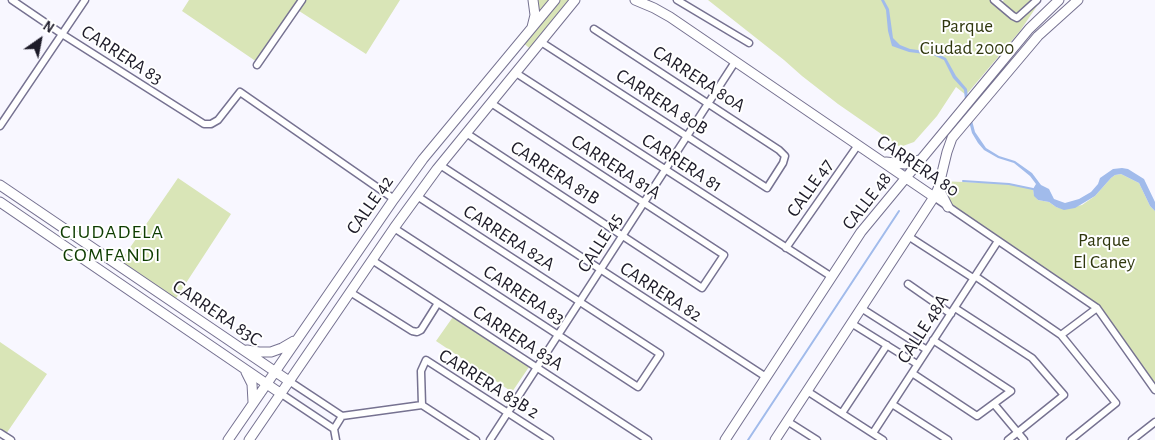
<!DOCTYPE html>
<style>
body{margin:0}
#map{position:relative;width:1155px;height:440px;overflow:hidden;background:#f8f7ff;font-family:"Alegreya Sans",sans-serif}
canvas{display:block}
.north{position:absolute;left:15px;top:15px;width:50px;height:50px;-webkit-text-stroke:4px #fff;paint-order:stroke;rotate:33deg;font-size:14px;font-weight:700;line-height:20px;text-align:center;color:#1d1b28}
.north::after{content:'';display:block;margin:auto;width:18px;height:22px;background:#1d1b28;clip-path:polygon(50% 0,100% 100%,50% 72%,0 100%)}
</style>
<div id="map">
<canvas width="1155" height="440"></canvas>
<div class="north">N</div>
</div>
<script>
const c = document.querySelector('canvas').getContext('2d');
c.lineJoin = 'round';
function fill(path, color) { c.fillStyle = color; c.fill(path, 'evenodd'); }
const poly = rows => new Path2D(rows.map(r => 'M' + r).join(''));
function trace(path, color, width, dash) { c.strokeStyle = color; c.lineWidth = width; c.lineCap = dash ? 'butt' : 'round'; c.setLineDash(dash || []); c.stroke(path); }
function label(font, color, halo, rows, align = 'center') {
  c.font = font + ' "Alegreya Sans",sans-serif'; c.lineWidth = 4; c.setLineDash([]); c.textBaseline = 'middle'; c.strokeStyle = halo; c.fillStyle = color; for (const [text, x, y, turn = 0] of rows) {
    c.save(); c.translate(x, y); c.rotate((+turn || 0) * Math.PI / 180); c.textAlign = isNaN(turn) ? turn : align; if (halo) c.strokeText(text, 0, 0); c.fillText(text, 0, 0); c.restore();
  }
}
fill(poly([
 [189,0,298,0,257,62,182,11],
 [302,0,400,0,366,54,296,9],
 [533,0,575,0,533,51,522,42,531,29],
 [708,0,994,0,999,4,1004,0,1041,0,1020,31,966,95,956,87,937,116,914,142,900,147,838,104,802,76,784,60],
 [1121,174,1139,183,1150,206,1155,211,1155,390,1097,308,948,207,940,181,1009,184,1033,189,1034,195,1038,200,1049,202,1056,207,1064,209,1082,205,1095,196,1111,178,1115,175],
 [178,178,231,214,173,303,118,265],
 [455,314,531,364,512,392,436,341],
 [0,342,47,374,6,434,0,430]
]), '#d9e5b7');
fill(poly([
 [881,0,884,0,889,9,893,38,900,45,910,49,934,52,946,58,956,76,967,89,969,109,975,132,986,148,999,156,1015,161,1032,173,1041,185,1049,189,1054,199,1065,203,1079,199,1091,192,1098,184,1100,178,1113,169,1122,168,1128,169,1144,179,1155,202,1155,211,1150,206,1139,183,1121,174,1115,175,1111,178,1095,196,1075,208,1064,210,1056,207,1049,202,1038,200,1034,196,1033,189,1036,184,1030,176,1014,163,998,158,984,150,978,143,972,133,966,110,964,90,953,78,944,60,933,55,909,52,892,46,888,31,886,10]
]), '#a1bbeb');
trace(poly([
 [963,181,1009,184,1033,189],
 [748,440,899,211]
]), '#a1bbeb', 2);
const street = poly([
 [12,0,62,34,204,124,211,124,218,120,240,92,394,199],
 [677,0,749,43],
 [994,0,1013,16,1017,18,1037,0],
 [541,42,767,188,783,163,785,156,779,150,594,29],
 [257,65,302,0],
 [516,73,832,277],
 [0,126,85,0],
 [466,133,702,288,724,255,491,103],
 [440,165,766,377],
 [934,197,1097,308,1155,390],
 [394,228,638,387,660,354,417,196],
 [908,236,973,278],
 [786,248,858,145],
 [372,260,648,440],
 [975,276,1061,335,1116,403,1070,440],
 [908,284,951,314],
 [350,292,412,331,417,332,421,330,438,303],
 [861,308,927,350],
 [955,308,1032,358,1064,395,1008,440],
 [851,323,917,364],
 [1061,335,1097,308],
 [912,373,977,416,1011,391,933,340],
 [289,381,342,416],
 [807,391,883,440],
 [280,393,334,429,336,440],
 [892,404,948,440],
 [994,404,1024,440],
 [422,405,421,371,426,360,550,440],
 [842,413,887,345],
 [787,421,817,440],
 [334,429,342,416,422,405,476,440],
 [0,433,11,440],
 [873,433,998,241],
 [490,440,735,62],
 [1132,440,1155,422]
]);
const secondary = poly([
 [635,0,654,8,670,17,934,197],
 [532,27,535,15,533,0],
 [886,162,905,164,919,160],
 [940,184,940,191,948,207],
 [0,185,289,381],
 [0,202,280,393],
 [247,350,259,352,271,352,282,348,294,341],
 [246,372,252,384,253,402],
 [228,440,394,199,423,159,555,0],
 [249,440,394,228,437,169,575,0],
 [725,440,861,232,1029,29,1059,0],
 [775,440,934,197,938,189,947,152,952,138,1038,36,1078,0]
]);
trace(street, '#767291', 9);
trace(secondary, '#767291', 11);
trace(street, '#fff', 6);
trace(secondary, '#fff', 9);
label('19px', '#2f370d', '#fff', [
 ["Parque",967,26],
 ["Ciudad 2000",967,48],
 ["Parque",1104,240],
 ["El Caney",1104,262]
]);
label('19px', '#1d1b28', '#fff', [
 ["CARRERA 83",122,55,33],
 ["CARRERA 80A",699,79,33],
 ["CARRERA 80B",662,102,33],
 ["CARRERA 81",682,163,33],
 ["CARRERA 80",918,166,34],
 ["CARRERA 81A",616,167,33],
 ["CARRERA 81B",555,173,33],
 ["CALLE 47",810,188,-55],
 ["CALLE 48",867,201,-52],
 ["CALLE 42",370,205,-55],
 ["CARRERA 82A",509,238,33],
 ["CALLE 45",600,243,-57],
 ["CARRERA 82",661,292,33],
 ["CARRERA 83",524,295,33],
 ["CARRERA 83C",217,313,34],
 ["CALLE 48A",923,329,-57],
 ["CARRERA 83A",518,338,33],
 ["CARRERA 83B 2",489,384,32]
]);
c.letterSpacing = '1px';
label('20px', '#0e3d01', '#fff', [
 ["CIUDADELA",112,232],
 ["COMFANDI",112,255]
]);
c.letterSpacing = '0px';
</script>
